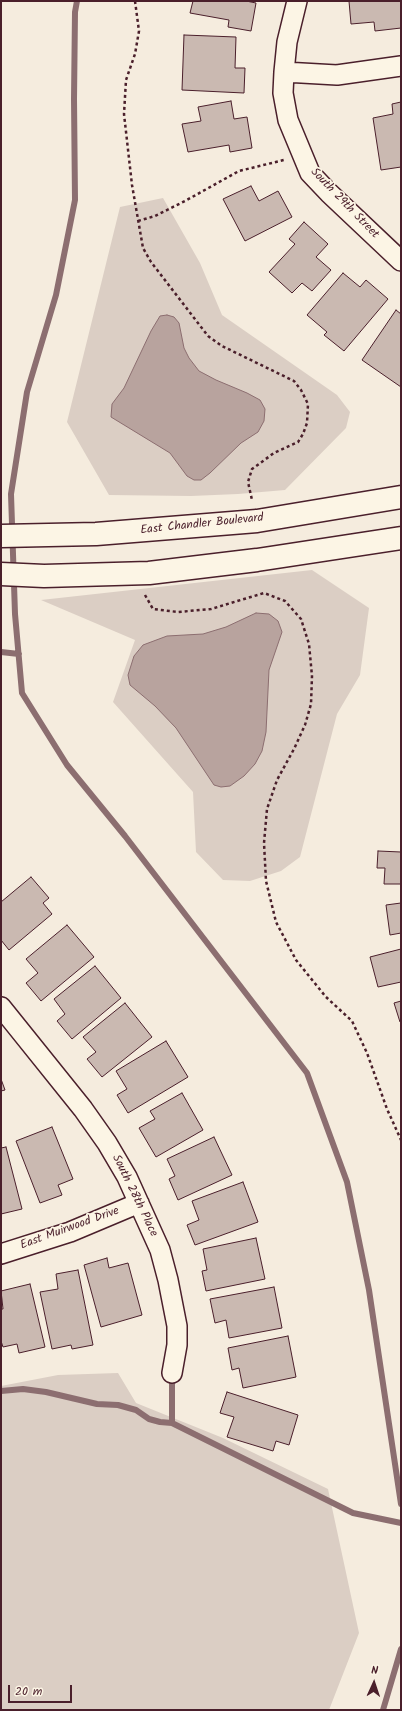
<!DOCTYPE html>
<style>
body{margin:0}
#map{position:relative;width:402px;height:1711px;overflow:hidden;background:#f5ecde;font-family:Kalam,sans-serif}
canvas{display:block}
.frame{position:absolute;inset:0;border:2px solid #4a1f2b;pointer-events:none}
.north{position:absolute;left:354px;top:1663px;width:40px;height:40px;-webkit-text-stroke:3px #fcf5e5;paint-order:stroke;rotate:3deg;font-size:11px;font-weight:700;line-height:16px;text-align:center;color:#4a1f2b}
.north::after{content:'';display:block;margin:auto;width:14px;height:18px;background:#4a1f2b;clip-path:polygon(50% 0,100% 100%,50% 72%,0 100%)}
.scale{position:absolute;left:8px;top:1685px;width:64px;height:18px;box-sizing:border-box;border:2px solid #4a1f2b;border-top:0;padding-left:5px;font-size:12px;line-height:14px;white-space:nowrap;color:#4a1f2b;-webkit-text-stroke:3px #fcf5e5;paint-order:stroke}
</style>
<div id="map">
<canvas width="402" height="1711"></canvas>
<div class="frame"></div>
<div class="north">N</div>
<div class="scale">20 m</div>
</div>
<script>
const c = document.querySelector('canvas').getContext('2d');
c.lineJoin = 'round';
function fill(path, color) { c.fillStyle = color; c.fill(path, 'evenodd'); }
const poly = rows => new Path2D(rows.map(r => 'M' + r).join(''));
function trace(path, color, width, dash) { c.strokeStyle = color; c.lineWidth = width; c.lineCap = dash ? 'butt' : 'round'; c.setLineDash(dash || []); c.stroke(path); }
function label(font, color, halo, rows, align = 'center') {
  c.font = font + ' Kalam,sans-serif'; c.lineWidth = 3.5; c.setLineDash([]); c.textBaseline = 'middle'; c.strokeStyle = halo; c.fillStyle = color; for (const [text, x, y, turn = 0] of rows) {
    c.save(); c.translate(x, y); c.rotate((+turn || 0) * Math.PI / 180); c.textAlign = isNaN(turn) ? turn : align; if (halo) c.strokeText(text, 0, 0); c.fillText(text, 0, 0); c.restore();
  }
}
fill(poly([
 [163,198,200,263,222,315,337,395,350,412,346,428,285,490,238,494,191,496,109,495,67,422,120,207],
 [312,570,369,608,360,675,337,714,300,857,281,871,250,881,223,880,196,852,193,792,113,702,135,640,41,600],
 [118,1373,136,1403,223,1438,328,1489,359,1633,329,1710,1,1710,1,1386,58,1375]
]), '#dbcec4');
const water = poly([
 [167,315,174,317,179,323,184,348,189,358,199,371,216,380,247,393,260,400,265,409,264,421,258,432,241,443,210,473,201,480,194,480,187,476,170,453,111,417,112,404,124,388,151,331,160,316,167,315],
 [256,613,269,614,278,621,282,632,269,670,266,732,262,751,255,764,244,776,230,786,221,787,214,785,176,728,155,706,130,685,128,675,134,656,143,645,167,636,203,634,226,627,256,613]
]);
fill(water, '#b8a39e');
trace(water, '#8c6e70', 1);
trace(poly([
 [77,1,75,12,74,99,75,200,56,295,27,392,11,494,15,614,22,693,67,765,125,836,307,1073,347,1182,369,1290,401,1504],
 [1,652,19,654],
 [172,1374,172,1423,353,1513,401,1523],
 [1,1391,23,1389,46,1392,97,1404,118,1405,136,1410,149,1419,160,1422,172,1423],
 [383,1710,401,1649]
]), '#8c6e70', 6);
const building = poly([
 [193,1,246,1,256,3,251,31,228,27,229,20,190,13,193,1],
 [349,1,401,1,401,28,375,31,374,22,351,24,349,1],
 [184,35,236,37,235,68,245,68,244,93,182,90,184,35],
 [231,101,234,119,247,117,252,148,230,152,229,145,188,152,182,124,201,121,198,107,231,101],
 [401,102,401,167,381,170,373,118,393,114,392,104,401,102],
 [251,186,259,201,278,191,292,217,245,241,223,199,251,186],
 [304,222,328,244,316,257,331,270,312,291,302,283,292,293,269,272,295,244,289,239,304,222],
 [343,273,360,287,366,280,388,299,344,351,324,335,327,332,307,315,343,273],
 [396,310,401,314,401,387,362,360,396,310],
 [378,851,401,852,401,884,384,884,385,868,377,868,378,851],
 [31,877,49,898,43,903,52,914,9,950,1,940,1,902,31,877],
 [401,903,401,933,390,935,386,905,401,903],
 [67,925,94,957,41,1001,26,983,38,973,26,959,67,925],
 [401,949,401,982,378,987,370,957,401,949],
 [95,966,121,998,72,1039,57,1021,65,1014,54,999,95,966],
 [401,1001,401,1021,400,1022,394,1003,401,1001],
 [125,1003,152,1037,102,1077,87,1059,96,1052,83,1037,125,1003],
 [166,1041,188,1077,128,1113,117,1095,127,1089,116,1071,166,1041],
 [1,1079,5,1090,1,1091,1,1079],
 [182,1093,203,1130,156,1157,139,1128,155,1119,150,1111,182,1093],
 [52,1127,73,1179,58,1185,62,1195,40,1203,16,1141,52,1127],
 [214,1137,232,1175,178,1200,169,1179,175,1176,167,1159,214,1137],
 [6,1147,22,1209,1,1214,1,1148,6,1147],
 [243,1182,258,1222,195,1245,187,1225,199,1220,192,1201,243,1182],
 [256,1238,265,1279,206,1291,202,1271,207,1270,203,1249,256,1238],
 [107,1258,109,1268,128,1263,142,1315,101,1327,84,1265,107,1258],
 [78,1270,93,1345,72,1349,71,1345,52,1349,40,1292,58,1289,56,1274,78,1270],
 [30,1284,45,1347,19,1353,17,1344,3,1347,1,1341,1,1309,3,1309,1,1291,30,1284],
 [274,1287,282,1328,229,1338,226,1320,215,1323,210,1299,274,1287],
 [288,1336,296,1377,243,1388,239,1368,232,1370,228,1348,288,1336],
 [227,1392,298,1415,289,1445,276,1441,273,1451,227,1437,234,1417,220,1413,227,1392]
]);
fill(building, '#cab9b1');
trace(building, '#4a1f2b', 1);
const minor = poly([
 [297,1,287,42,284,72,283,93,288,120,310,173,329,193,401,261],
 [284,72,337,75,401,66],
 [1,1007,83,1109,107,1143,127,1177,160,1250,168,1280,177,1326,177,1345,172,1373],
 [1,1254,70,1232,139,1203]
]);
const secondary = poly([
 [1,536,96,534,257,521,401,497],
 [1,574,44,576,149,573,257,560,401,538]
]);
trace(minor, '#4a1f2b', 22);
trace(secondary, '#4a1f2b', 25);
trace(poly([
 [135,1,139,31,135,54,126,80,124,114,132,185,143,248,151,262,208,336,222,346,294,381,301,390,308,404,307,423,303,434,298,442,274,453,252,469,248,482,252,500],
 [138,221,155,216,185,201,239,171,284,160],
 [145,595,153,609,178,612,211,609,264,593,285,601,301,619,309,644,312,676,311,704,305,725,294,749,277,780,267,809,264,843,266,881,276,922,296,960,326,997,352,1021,367,1053,387,1109,401,1140]
]), '#4a1f2b', 2.5, [3, 3]);
trace(minor, '#fcf5e5', 19);
trace(secondary, '#fcf5e5', 22);
label('12px', '#4a1f2b', '#fcf5e5', [
 ["South 29th Street",344,204,46],
 ["East Chandler Boulevard",202,525,-6],
 ["South 28th Place",134,1196,64],
 ["East Muirwood Drive",70,1229,-20]
]);
</script>
